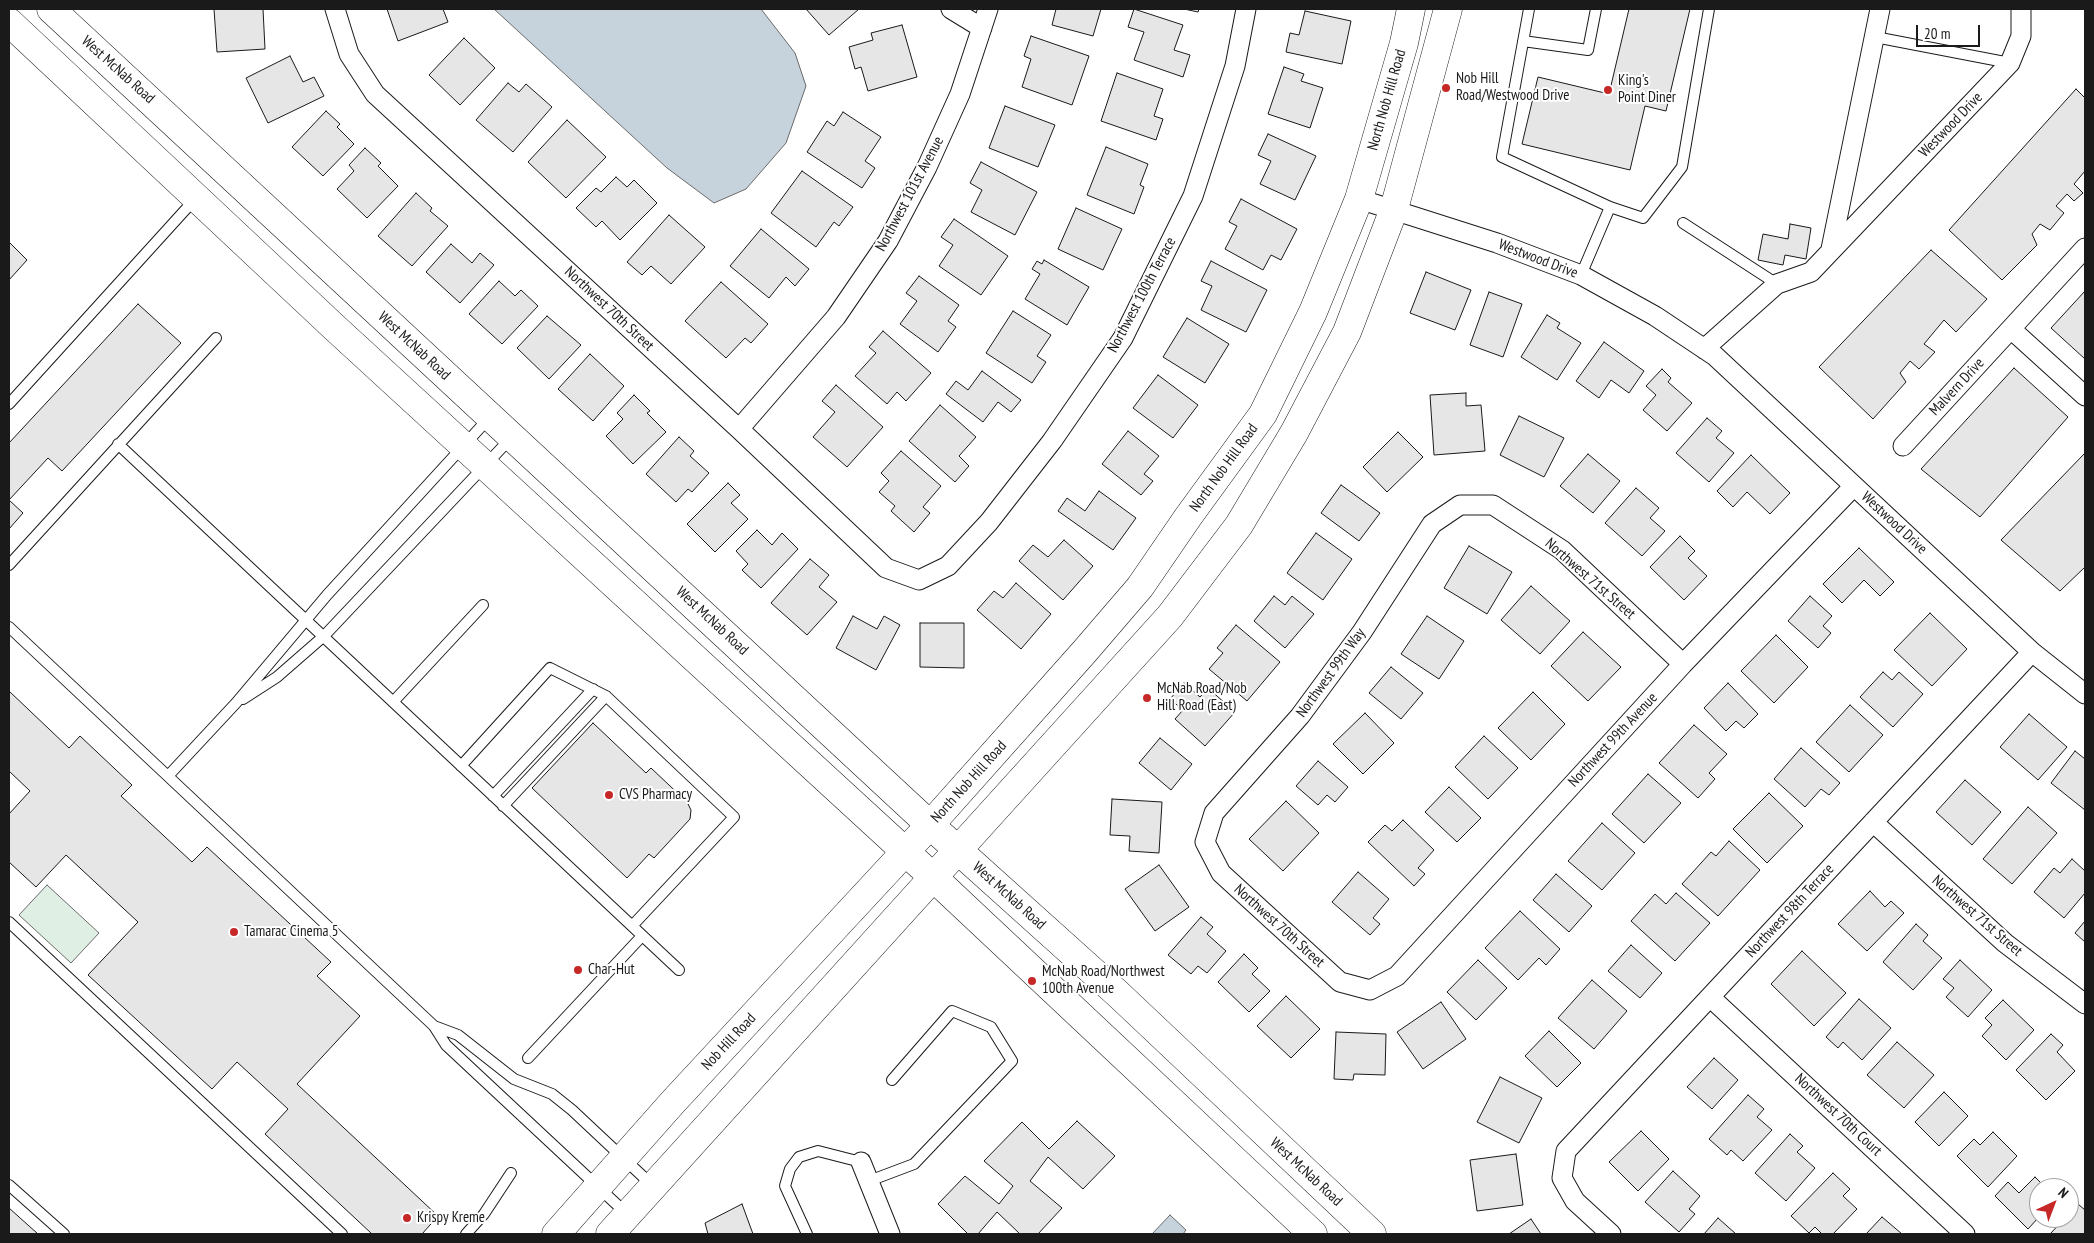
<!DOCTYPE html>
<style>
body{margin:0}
#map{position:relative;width:2094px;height:1243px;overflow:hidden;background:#fff;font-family:"PT Sans Narrow",sans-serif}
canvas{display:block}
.frame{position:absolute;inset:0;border:10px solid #1a1a1a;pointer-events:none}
.north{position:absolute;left:2029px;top:1178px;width:50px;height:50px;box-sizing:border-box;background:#fff;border:1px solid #a3a3a3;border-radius:50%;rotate:43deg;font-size:14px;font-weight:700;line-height:20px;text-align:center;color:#1a1a1a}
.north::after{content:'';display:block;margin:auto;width:18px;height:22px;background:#c62828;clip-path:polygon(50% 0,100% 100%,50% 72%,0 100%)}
.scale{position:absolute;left:1916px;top:25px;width:64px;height:22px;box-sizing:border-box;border:2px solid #1a1a1a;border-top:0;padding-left:6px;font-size:15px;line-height:18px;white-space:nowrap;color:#1a1a1a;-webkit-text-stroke:4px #fff;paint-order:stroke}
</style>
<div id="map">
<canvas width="2094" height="1243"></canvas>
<div class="frame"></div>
<div class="north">N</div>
<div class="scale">20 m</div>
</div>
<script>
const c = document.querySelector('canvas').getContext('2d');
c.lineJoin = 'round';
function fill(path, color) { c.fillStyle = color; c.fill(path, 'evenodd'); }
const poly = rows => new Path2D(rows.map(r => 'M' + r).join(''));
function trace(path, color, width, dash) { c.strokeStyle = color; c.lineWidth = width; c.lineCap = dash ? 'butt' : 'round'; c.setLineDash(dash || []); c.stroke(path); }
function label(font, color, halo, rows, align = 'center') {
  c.font = font + ' "PT Sans Narrow",sans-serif'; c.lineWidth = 4; c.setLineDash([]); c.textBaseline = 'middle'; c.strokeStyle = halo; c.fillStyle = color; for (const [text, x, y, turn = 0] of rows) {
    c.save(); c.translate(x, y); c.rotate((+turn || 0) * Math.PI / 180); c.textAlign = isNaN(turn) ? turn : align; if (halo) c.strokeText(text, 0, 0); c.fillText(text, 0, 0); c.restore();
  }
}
const green = poly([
 [47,885,99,933,71,963,19,915,47,885]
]);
fill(green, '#e0efe3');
trace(green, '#6a6a6a', 1);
const water = poly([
 [494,9,761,9,795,53,806,86,786,143,746,189,714,203,667,168,494,9],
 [1170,1215,1186,1230,1183,1234,1152,1234,1170,1215]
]);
fill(water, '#c6d2dc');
trace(water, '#6a6a6a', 1);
const building = poly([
 [214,9,263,9,265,49,217,52,214,9],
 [387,9,443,9,448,22,398,41,387,9],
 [806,9,859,9,829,35,806,9],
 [1056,9,1101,9,1093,36,1052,25,1056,9],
 [1134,9,1183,25,1174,50,1190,55,1183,77,1134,60,1144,32,1128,27,1134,9],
 [1184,9,1199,9,1198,12,1184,9],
 [1629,9,1690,9,1666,111,1645,106,1630,170,1522,144,1538,77,1609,94,1629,9],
 [1305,11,1351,21,1342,64,1286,52,1290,33,1299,35,1305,11],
 [902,25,917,77,868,91,861,67,855,69,849,47,873,40,871,33,902,25],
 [1031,36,1089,56,1072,105,1022,87,1031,59,1024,56,1031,36],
 [464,38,495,68,460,105,429,75,464,38],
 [290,56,303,82,314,77,324,96,268,123,246,78,290,56],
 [1284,67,1304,74,1301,81,1323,88,1310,128,1268,114,1284,67],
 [1117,73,1163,89,1154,116,1163,119,1156,140,1101,121,1117,73],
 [508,83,519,92,526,84,552,107,513,152,476,120,508,83],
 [2076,89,2085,98,2085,171,2074,184,2083,193,2074,201,2067,194,2056,206,2064,213,2050,230,2040,224,2032,234,2037,245,2002,280,1949,230,2076,89],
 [1005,106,1055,125,1038,167,989,148,1005,106],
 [326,111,340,124,337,127,354,144,323,176,292,147,326,111],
 [843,112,881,137,865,161,875,168,862,188,807,152,827,121,834,126,843,112],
 [567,120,606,157,566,198,528,162,567,120],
 [1268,134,1316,156,1295,200,1260,184,1271,161,1258,155,1268,134],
 [1106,147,1148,164,1140,185,1144,187,1134,214,1087,195,1106,147],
 [365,148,381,163,378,166,398,186,367,218,337,189,354,171,349,165,365,148],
 [981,162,1037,192,1015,235,971,212,982,190,970,183,981,162],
 [802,171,853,207,839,226,834,222,816,247,771,213,802,171],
 [616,177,627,187,634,180,657,203,620,240,602,221,596,227,576,208,596,188,601,192,616,177],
 [416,193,432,208,430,211,448,226,412,266,378,236,416,193],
 [1241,199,1297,229,1281,260,1271,255,1263,270,1225,249,1237,226,1229,222,1241,199],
 [1076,208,1122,229,1103,270,1058,249,1076,208],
 [669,215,705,247,671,284,651,266,642,275,627,262,669,215],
 [954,219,1008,256,981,295,939,266,953,245,941,237,954,219],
 [1790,224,1811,228,1806,259,1785,255,1783,265,1758,260,1763,234,1788,239,1790,224],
 [761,229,809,269,795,286,786,277,769,298,730,266,761,229],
 [9,242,27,260,9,280,9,242],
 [451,244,472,263,480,253,494,265,460,303,426,272,451,244],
 [1931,250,1987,299,1956,332,1944,320,1924,344,1935,352,1919,369,1910,361,1900,373,1906,382,1873,419,1819,367,1931,250],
 [1044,260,1089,287,1067,325,1025,299,1040,274,1032,269,1037,261,1042,264,1044,260],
 [1211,261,1267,290,1246,332,1201,310,1212,286,1201,281,1211,261],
 [1426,272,1471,290,1455,330,1410,313,1426,272],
 [919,276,959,305,948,321,956,327,938,352,900,324,917,301,906,293,919,276],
 [499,281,515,296,521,290,538,306,502,344,469,314,499,281],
 [721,282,768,324,751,343,745,338,726,358,685,321,721,282],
 [2085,291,2085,359,2051,328,2085,291],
 [1489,292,1522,304,1503,357,1470,345,1489,292],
 [138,304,181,343,62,471,48,458,9,500,9,443,138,304],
 [1013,311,1051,335,1037,356,1046,362,1032,383,986,353,1013,311],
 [1547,315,1560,323,1557,328,1581,343,1557,380,1521,357,1547,315],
 [547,316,581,345,549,379,517,348,547,316],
 [1187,318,1229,344,1205,383,1163,357,1187,318],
 [883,331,931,373,906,401,897,392,887,404,855,376,876,353,869,347,883,331],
 [1604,342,1644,371,1629,393,1611,380,1599,398,1576,381,1604,342],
 [590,354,624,386,593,421,558,389,590,354],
 [2014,368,2068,417,1980,517,1921,469,2014,368],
 [1662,369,1671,378,1668,382,1692,403,1667,431,1643,410,1656,395,1646,386,1662,369],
 [982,371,1021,400,1011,412,998,402,983,422,946,394,956,381,968,390,982,371],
 [1158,375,1198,405,1173,438,1133,408,1158,375],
 [836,385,883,427,847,467,813,437,835,412,822,401,836,385],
 [1466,393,1466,406,1481,405,1485,451,1434,455,1430,395,1466,393],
 [634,395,650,411,647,413,666,432,633,464,606,436,623,419,617,413,634,395],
 [940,405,976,437,959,456,969,466,955,482,909,441,940,405],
 [1519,416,1564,438,1544,477,1500,455,1519,416],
 [1707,418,1722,431,1716,438,1734,453,1709,482,1676,453,1707,418],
 [1128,431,1159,456,1144,474,1153,481,1141,495,1102,464,1128,431],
 [1398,432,1423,457,1387,492,1363,467,1398,432],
 [679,437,694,451,690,456,709,473,692,492,688,489,676,502,646,474,679,437],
 [901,451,941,486,923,507,930,513,914,532,891,511,895,506,879,492,889,481,881,473,901,451],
 [2085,453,2085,567,2060,591,2001,540,2085,453],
 [1588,454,1620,481,1593,513,1560,486,1588,454],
 [1751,455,1790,493,1770,514,1747,492,1733,507,1717,491,1751,455],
 [728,483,740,495,731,503,748,519,715,552,687,524,728,483],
 [1341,485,1380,513,1359,541,1321,513,1341,485],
 [1636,488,1659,508,1650,518,1665,531,1642,556,1605,523,1636,488],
 [1099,491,1136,518,1113,550,1058,511,1067,498,1085,511,1099,491],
 [9,500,23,513,9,529,9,500],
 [757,530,772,545,782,533,798,549,761,588,742,570,748,564,736,551,757,530],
 [1316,533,1352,559,1323,600,1287,573,1316,533],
 [1680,536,1695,551,1688,558,1707,576,1684,600,1650,567,1680,536],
 [1064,540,1093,566,1063,600,1019,561,1033,545,1048,557,1064,540],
 [1469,546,1512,572,1487,614,1444,588,1469,546],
 [1859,548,1894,582,1880,596,1864,580,1842,603,1823,584,1859,548],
 [810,559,829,575,819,587,837,602,807,635,771,603,810,559],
 [1016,583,1051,614,1021,649,977,610,994,591,1003,598,1016,583],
 [1531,586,1570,621,1540,654,1501,620,1531,586],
 [1274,596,1285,605,1292,596,1314,614,1285,648,1254,621,1274,596],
 [1810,596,1832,616,1823,626,1831,633,1818,648,1788,621,1810,596],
 [1930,613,1967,649,1932,686,1894,650,1930,613],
 [853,616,877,629,884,616,900,625,876,670,836,648,853,616],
 [1427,616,1464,641,1439,679,1401,654,1427,616],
 [920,623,964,623,964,668,920,667,920,623],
 [1236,625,1280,662,1247,701,1209,669,1223,653,1217,648,1236,625],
 [1583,632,1621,667,1588,701,1551,666,1583,632],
 [1776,635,1808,667,1774,703,1741,671,1776,635],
 [1391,667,1423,693,1401,719,1369,693,1391,667],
 [1883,672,1892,680,1899,672,1923,694,1893,727,1860,697,1883,672],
 [1184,683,1200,697,1208,688,1235,712,1205,746,1175,719,1183,710,1170,699,1184,683],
 [1728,683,1758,714,1744,728,1736,721,1726,731,1704,708,1728,683],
 [9,691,69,748,80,736,132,785,121,796,192,862,207,847,331,962,317,976,360,1016,297,1084,438,1216,422,1234,372,1234,265,1134,288,1109,237,1062,212,1089,88,975,138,922,66,855,36,887,9,862,9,814,30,791,9,771,9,691],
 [1533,692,1565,724,1531,760,1498,728,1533,692],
 [1850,705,1883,735,1849,772,1816,742,1850,705],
 [1365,713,1394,743,1363,774,1333,744,1365,713],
 [2029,714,2067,747,2038,780,2000,747,2029,714],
 [593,723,646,773,651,768,687,802,691,810,690,819,654,858,649,854,627,878,532,788,593,723],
 [1694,725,1727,754,1709,773,1715,779,1698,798,1659,763,1694,725],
 [1484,736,1518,768,1488,799,1455,767,1484,736],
 [1160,738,1192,764,1171,790,1139,763,1160,738],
 [1801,748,1840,783,1829,795,1821,789,1805,807,1774,779,1801,748],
 [2075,751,2085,759,2085,810,2051,783,2075,751],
 [1318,761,1348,787,1335,802,1327,795,1318,805,1296,786,1318,761],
 [1648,774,1681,803,1644,843,1612,814,1648,774],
 [1965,780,2001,812,1972,845,1936,812,1965,780],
 [1449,787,1481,818,1457,842,1425,812,1449,787],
 [1769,793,1803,826,1767,863,1733,829,1769,793],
 [1112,799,1162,802,1159,853,1129,851,1130,836,1110,835,1112,799],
 [1286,801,1319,833,1283,871,1249,839,1286,801],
 [2028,807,2057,833,2012,884,1983,859,2028,807],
 [1403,820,1434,850,1418,868,1425,874,1414,886,1368,842,1385,825,1392,831,1403,820],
 [1602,823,1635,853,1602,890,1568,861,1602,823],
 [1729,841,1760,870,1718,916,1682,884,1711,852,1716,856,1729,841],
 [2072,859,2085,871,2085,893,2064,918,2034,892,2054,868,2060,873,2072,859],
 [1159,865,1189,907,1155,931,1125,889,1159,865],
 [1358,872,1389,899,1373,918,1380,924,1370,935,1332,902,1358,872],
 [1556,874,1592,906,1569,932,1533,900,1556,874],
 [1870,891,1885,907,1891,901,1904,913,1867,951,1838,924,1870,891],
 [1676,893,1710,923,1675,961,1631,921,1655,894,1666,904,1676,893],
 [1520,911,1560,949,1546,965,1539,958,1518,980,1485,948,1520,911],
 [1201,917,1213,927,1207,934,1226,951,1207,973,1198,966,1191,974,1168,955,1201,917],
 [2085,921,2085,942,2075,933,2085,921],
 [1916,924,1928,935,1923,941,1942,958,1913,990,1883,962,1916,924],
 [1631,945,1662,973,1640,998,1608,971,1631,945],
 [1802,951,1846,993,1814,1026,1771,984,1802,951],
 [1244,954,1258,968,1252,974,1270,991,1249,1012,1218,982,1244,954],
 [1478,960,1507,988,1476,1020,1447,992,1478,960],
 [1960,960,1992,990,1968,1017,1946,997,1954,988,1943,979,1960,960],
 [1592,980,1627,1011,1594,1049,1558,1018,1592,980],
 [1286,996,1320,1029,1291,1058,1257,1026,1286,996],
 [1859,999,1891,1028,1862,1060,1843,1042,1838,1048,1826,1037,1859,999],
 [2003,1000,2034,1030,2006,1060,1982,1036,1992,1025,1985,1018,2003,1000],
 [1441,1002,1466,1039,1423,1069,1397,1032,1441,1002],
 [1549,1031,1581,1063,1557,1087,1525,1056,1549,1031],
 [1336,1032,1386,1034,1385,1075,1354,1074,1353,1080,1334,1079,1336,1032],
 [2051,1034,2063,1045,2057,1052,2075,1071,2046,1100,2016,1070,2051,1034],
 [1897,1042,1934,1075,1904,1108,1867,1075,1897,1042],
 [1714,1058,1738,1080,1712,1109,1687,1087,1714,1058],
 [1500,1077,1542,1098,1519,1143,1477,1122,1500,1077],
 [1944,1092,1968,1116,1939,1146,1915,1122,1944,1092],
 [1748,1095,1764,1109,1757,1117,1772,1130,1743,1161,1731,1150,1727,1155,1709,1139,1748,1095],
 [1077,1121,1115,1156,1083,1189,1048,1157,1030,1181,1062,1208,1038,1234,1020,1234,997,1212,978,1234,968,1234,938,1204,965,1176,999,1204,1013,1186,984,1161,1022,1122,1049,1149,1077,1121],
 [1641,1131,1669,1159,1638,1191,1609,1162,1641,1131],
 [1993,1132,2017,1156,1988,1187,1957,1156,1974,1139,1980,1145,1993,1132],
 [1790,1134,1803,1146,1797,1152,1815,1168,1786,1201,1755,1173,1790,1134],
 [1516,1154,1523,1205,1477,1211,1470,1160,1516,1154],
 [1673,1171,1700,1196,1689,1209,1695,1214,1679,1232,1645,1202,1673,1171],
 [1833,1173,1850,1189,1843,1196,1857,1209,1833,1234,1822,1234,1815,1227,1809,1233,1791,1216,1833,1173],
 [2035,1177,2046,1188,2039,1188,2039,1217,2028,1229,1995,1196,2008,1182,2019,1193,2035,1177],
 [742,1204,753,1234,708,1234,705,1223,742,1204],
 [2078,1204,2085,1210,2085,1234,2050,1234,2065,1218,2069,1218,2069,1213,2078,1204],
 [9,1208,38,1234,9,1234,9,1208],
 [1882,1217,1902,1234,1866,1234,1882,1217],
 [1718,1218,1736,1234,1704,1234,1718,1218],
 [1531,1219,1541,1234,1509,1234,1531,1219]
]);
fill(building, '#e6e6e6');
trace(building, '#1a1a1a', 1);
const service = poly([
 [1529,9,1502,157,1610,207,1643,218,1682,167,1709,9],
 [1875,37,2010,63],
 [1523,41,1588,50,1596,9],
 [1683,223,1777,284],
 [1581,275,1610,207],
 [9,404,196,198],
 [118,444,679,970],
 [9,565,216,338],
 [9,627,434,1026,446,1045,627,1214],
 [243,699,277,677,324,636,511,438],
 [393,702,483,605],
 [461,766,550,668,606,696,734,817,632,926],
 [168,776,236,703,327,595,489,418],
 [493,796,593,689],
 [503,806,606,696],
 [9,922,342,1234],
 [434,1026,458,1035,514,1079,552,1094,572,1110,653,1186],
 [528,1058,642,936],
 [869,1181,914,1164,1012,1061,991,1027,952,1011,892,1080],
 [9,1185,64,1234],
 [466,1234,484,1214,511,1173],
 [807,1234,785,1186,790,1169,799,1157,818,1151,861,1162]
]);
const minor = poly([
 [335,9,349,54,375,94,739,429,886,568,919,580,948,566,989,522,1052,441,1123,338,1193,196,1235,66,1246,9],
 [951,9,982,28],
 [1359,199,1497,243,1581,275,1655,316,1715,356,2032,652,2085,694],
 [1831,249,1880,9],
 [2011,329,2085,396],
 [1704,349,1777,284,1811,272,2010,63,2021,36,2021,9],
 [739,429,836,317,888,241,927,167,960,94,988,9],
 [1903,446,2085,248],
 [1683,664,1562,550,1493,505,1460,505,1432,524,1362,632,1300,716,1214,813,1205,842,1221,873,1340,982,1370,990,1397,976,1683,664,1854,486],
 [1873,822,2005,943,2085,1004],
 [1710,997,1965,1234],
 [861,1162,890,1234],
 [1611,1234,1575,1201,1562,1178,1566,1151,2032,652]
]);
const secondary = poly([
 [51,9,930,825,1118,994,1372,1234],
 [9,22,334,327,934,878,1313,1234],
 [556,1234,673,1102,930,825,1085,651,1140,587,1188,517,1263,414,1313,312,1359,199,1404,43,1411,9],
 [610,1234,1170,616,1239,525,1294,433,1347,332,1394,209,1448,9]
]);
trace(service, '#1a1a1a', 12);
trace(minor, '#1a1a1a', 21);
trace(secondary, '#1a1a1a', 29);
trace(service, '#fff', 10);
trace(minor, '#fff', 19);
trace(secondary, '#fff', 28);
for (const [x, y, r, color] of [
 [1446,88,5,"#c62828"],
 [1608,90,5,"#c62828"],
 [1147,698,5,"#c62828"],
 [609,795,5,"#c62828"],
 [234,932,5,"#c62828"],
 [578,970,5,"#c62828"],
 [1032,981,5,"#c62828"],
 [407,1218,5,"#c62828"]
]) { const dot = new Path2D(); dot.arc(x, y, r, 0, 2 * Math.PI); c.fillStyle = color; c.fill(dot); trace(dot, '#fff', 2); }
label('15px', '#1a1a1a', '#fff', [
 ["West McNab Road",118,70,42],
 ["North Nob Hill Road",1387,100,-74],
 ["Westwood Drive",1951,125,-46],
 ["Northwest 101st Avenue",910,194,-62],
 ["Westwood Drive",1538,259,21],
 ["Northwest 100th Terrace",1142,295,-62],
 ["Northwest 70th Street",609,309,43],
 ["West McNab Road",414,346,43],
 ["Malvern Drive",1957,387,-47],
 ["North Nob Hill Road",1224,468,-54],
 ["Westwood Drive",1894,523,43],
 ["Northwest 71st Street",1590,579,41],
 ["West McNab Road",712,621,43],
 ["Northwest 99th Way",1331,673,-54],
 ["Northwest 99th Avenue",1613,740,-47],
 ["North Nob Hill Road",969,782,-48],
 ["West McNab Road",1009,896,42],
 ["Northwest 98th Terrace",1790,911,-47],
 ["Northwest 71st Street",1977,916,41],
 ["Northwest 70th Street",1279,926,42],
 ["Nob Hill Road",729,1042,-47],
 ["Northwest 70th Court",1838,1115,43],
 ["West McNab Road",1306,1172,43]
]);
label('15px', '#1a1a1a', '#fff', [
 ["Nob Hill",1456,79],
 ["Road/Westwood Drive",1456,96],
 ["King's",1618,81],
 ["Point Diner",1618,98],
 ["McNab Road/Nob",1157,689],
 ["Hill Road (East)",1157,706],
 ["CVS Pharmacy",619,795],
 ["Tamarac Cinema 5",244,932],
 ["Char-Hut",588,970],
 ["McNab Road/Northwest",1042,972],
 ["100th Avenue",1042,989],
 ["Krispy Kreme",417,1218]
], 'left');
</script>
